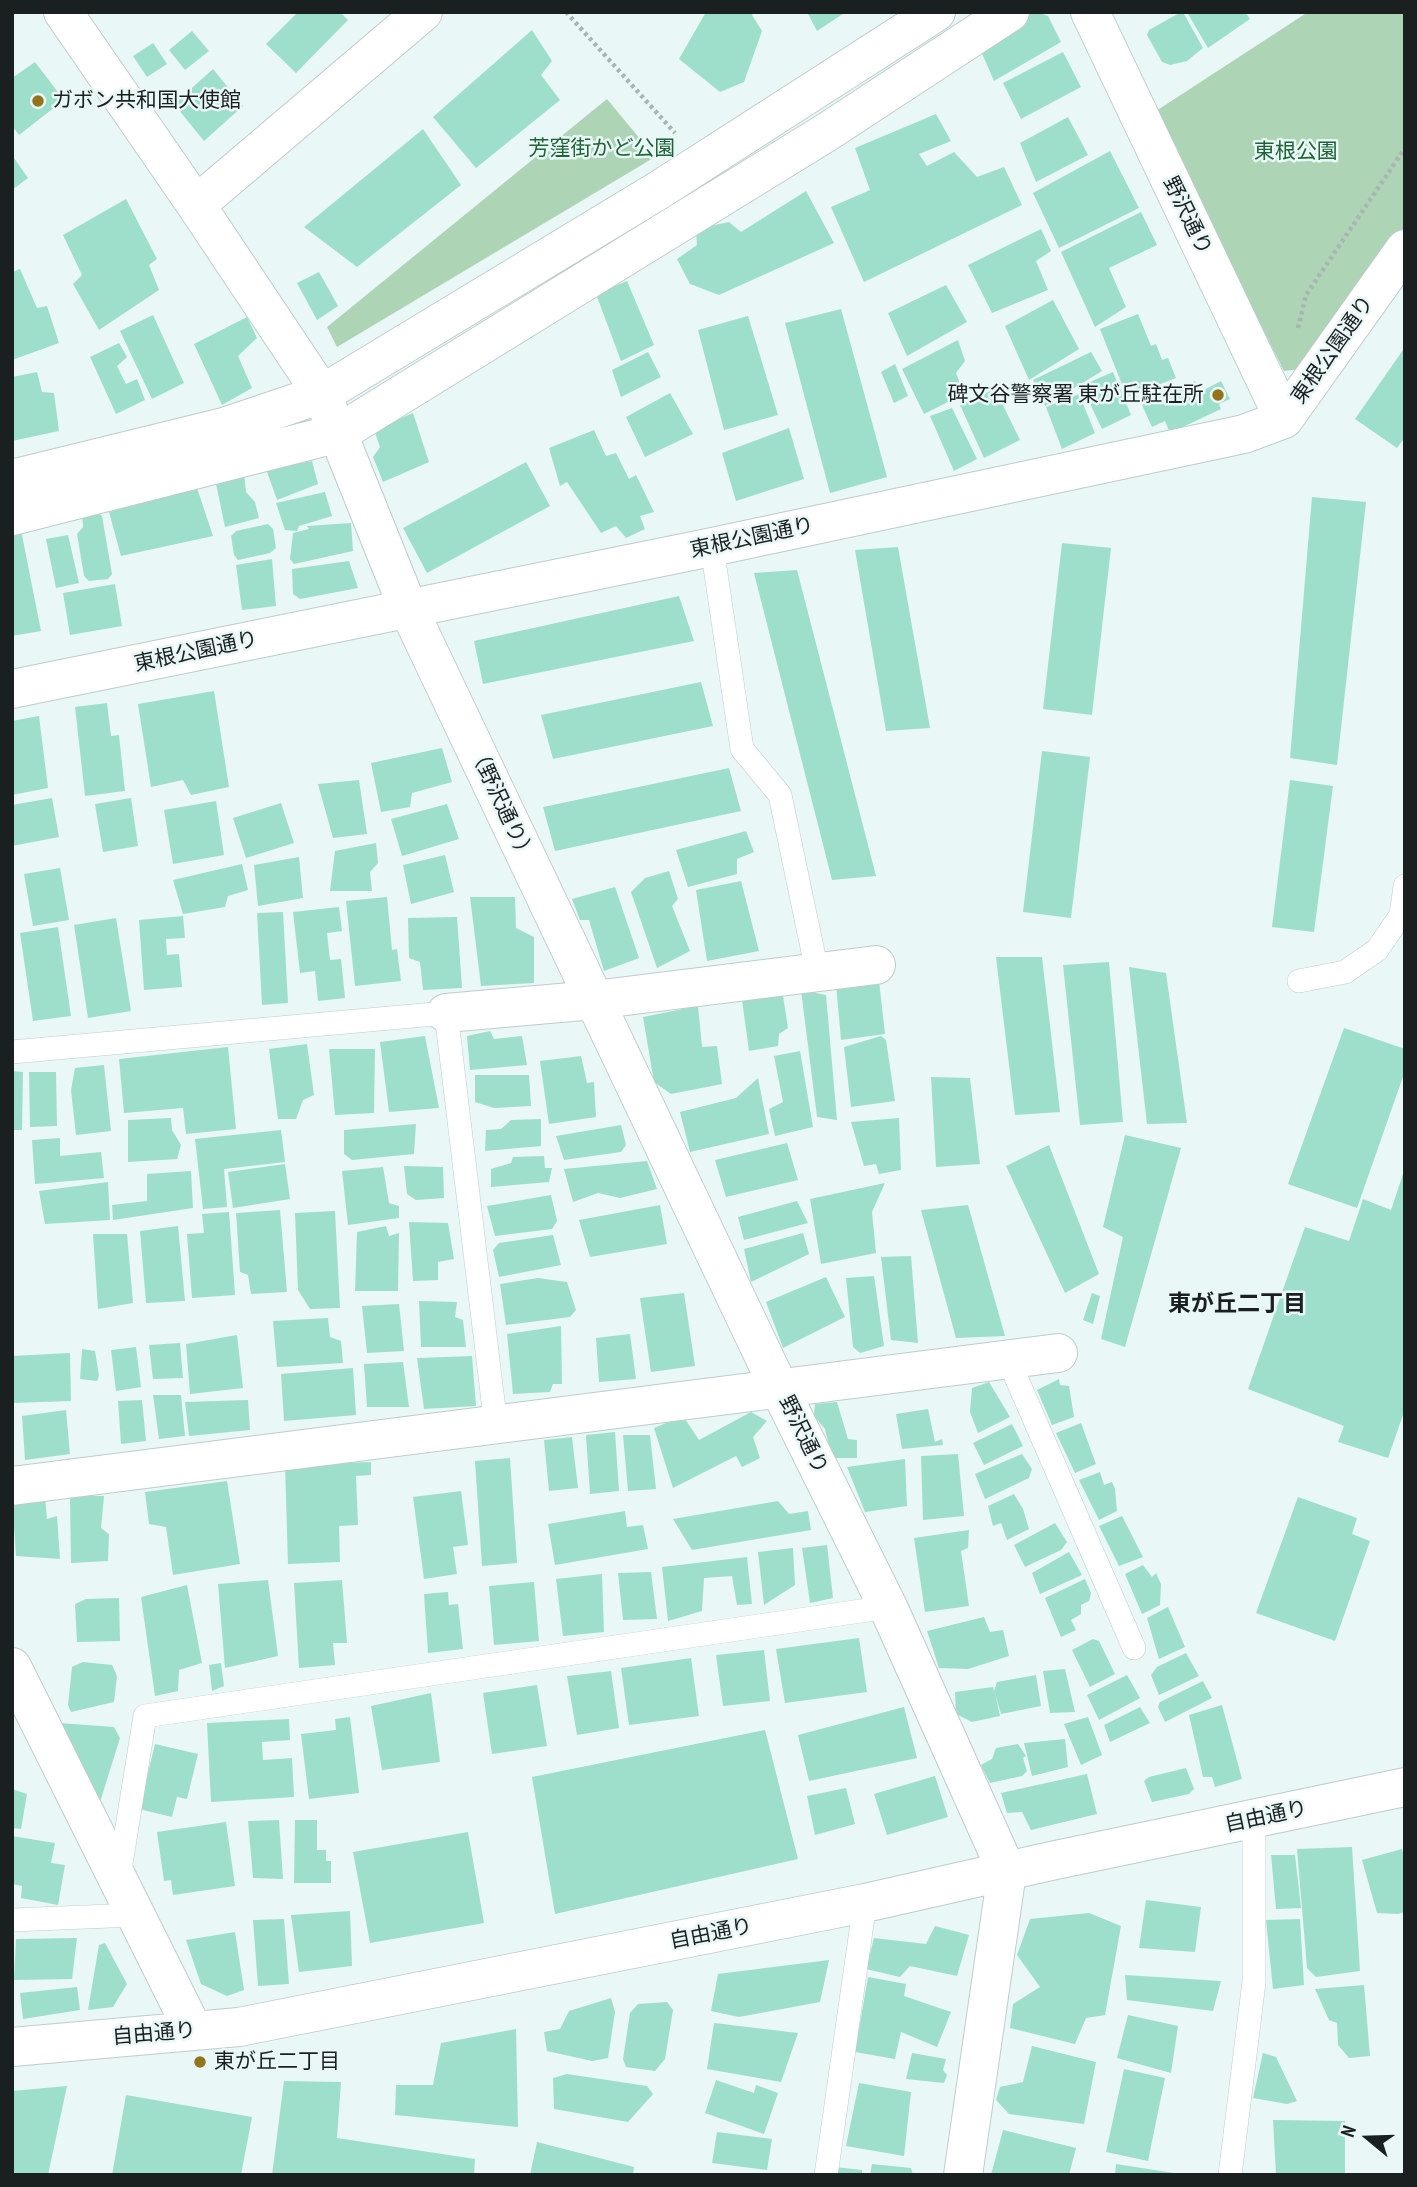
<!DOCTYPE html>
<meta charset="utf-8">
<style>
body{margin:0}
#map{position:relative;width:1417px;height:2187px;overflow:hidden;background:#e9f7f6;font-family:"PT Sans Narrow",sans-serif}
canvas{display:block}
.frame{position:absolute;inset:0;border:14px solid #1a1f1f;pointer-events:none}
.north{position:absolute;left:1333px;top:2103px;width:70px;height:70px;-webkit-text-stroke:5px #e9f7f6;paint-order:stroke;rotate:289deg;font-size:19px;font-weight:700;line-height:28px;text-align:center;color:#1a1f1f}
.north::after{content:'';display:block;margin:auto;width:24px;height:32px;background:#1a1f1f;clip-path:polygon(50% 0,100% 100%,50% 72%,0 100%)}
</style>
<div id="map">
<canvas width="1417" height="2187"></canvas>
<div class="frame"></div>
<div class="north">N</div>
</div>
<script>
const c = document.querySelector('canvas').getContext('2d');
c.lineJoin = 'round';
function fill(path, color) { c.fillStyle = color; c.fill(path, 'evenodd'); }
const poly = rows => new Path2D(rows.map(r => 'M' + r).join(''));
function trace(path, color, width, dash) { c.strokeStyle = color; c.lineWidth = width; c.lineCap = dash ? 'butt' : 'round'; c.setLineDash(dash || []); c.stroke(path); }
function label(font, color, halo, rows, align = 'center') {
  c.font = font + ' "PT Sans Narrow","Noto Sans JP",sans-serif'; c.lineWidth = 5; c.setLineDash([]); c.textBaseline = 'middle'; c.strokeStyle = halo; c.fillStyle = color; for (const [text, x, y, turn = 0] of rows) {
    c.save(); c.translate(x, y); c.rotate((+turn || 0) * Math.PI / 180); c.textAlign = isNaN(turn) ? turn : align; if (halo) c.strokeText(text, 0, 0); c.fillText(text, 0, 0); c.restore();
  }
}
fill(poly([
 [1308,12,1405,12,1405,230,1309,368,1284,371,1153,113],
 [607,99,655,157,337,347,327,327]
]), '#aed4b6');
fill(poly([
 [298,12,340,12,348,20,296,73,266,44],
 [706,12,753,12,752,15,762,31,744,82,720,92,679,59],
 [807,12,846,12,817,31],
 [1022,12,1037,12,1048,16,1061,42,994,81,977,42],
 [1181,12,1183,12,1203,48,1187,61,1170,65,1162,62,1147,35,1149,30],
 [1191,12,1245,12,1250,19,1208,48,1188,14],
 [532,30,552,61,541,75,560,100,476,168,433,117],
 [192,31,209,51,185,70,169,50],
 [153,43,167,64,147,77,133,56],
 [1063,52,1081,87,1021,119,1003,83],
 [35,62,64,100,19,135,12,126,12,78],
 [213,69,243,106,204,141,174,104],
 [936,114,951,141,919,154,927,166,954,152,977,177,1004,167,1022,205,864,282,831,207,870,190,855,148],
 [1068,117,1088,155,1036,182,1020,143],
 [423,129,461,185,357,267,304,227],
 [1110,151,1139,208,1059,248,1033,193],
 [12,155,28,178,12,190],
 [806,191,834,243,719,295,690,284,677,259,697,245,696,229,729,222,741,232],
 [126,199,157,259,149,265,159,290,99,330,73,284,82,275,63,235],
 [1141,212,1157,245,1109,268,1126,307,1095,327,1061,252],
 [1041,229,1051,251,1036,261,1048,290,992,313,968,265],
 [20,269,37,308,47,306,59,343,12,360,12,272],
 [319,272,338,306,317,320,297,283],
 [627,281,654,345,621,361,596,294],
 [946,285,967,322,907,356,888,313],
 [1053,300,1079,349,1029,380,1005,326],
 [841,309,887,477,830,493,785,323],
 [1138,314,1151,346,1156,344,1162,360,1168,358,1176,378,1127,397,1100,329],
 [153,315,184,383,152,399,120,331],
 [748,316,778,415,724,430,698,330],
 [247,317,257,338,238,356,252,388,222,405,194,344],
 [958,340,965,361,956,373,964,394,924,414,902,369],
 [119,343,127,357,117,366,126,384,137,379,145,400,116,414,90,357],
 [1405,347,1405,437,1397,448,1355,419],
 [648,352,661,377,621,397,612,370],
 [1091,352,1102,371,1045,406,1033,380],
 [895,364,908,396,894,403,881,372],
 [37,372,42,392,54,393,59,431,12,441,12,377],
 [1113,372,1131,415,1102,429,1083,389,1085,384],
 [1195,381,1200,392,1221,381,1230,399,1219,404,1221,409,1170,433,1165,421,1152,427,1142,405],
 [995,389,1020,440,984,458,960,405],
 [670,393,693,434,645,457,626,417],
 [1079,394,1095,433,1062,449,1046,407],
 [952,408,977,459,954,471,930,416],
 [413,413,429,462,383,482,373,457,380,447,374,430],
 [789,428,804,479,736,501,722,453],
 [594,430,606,456,616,453,629,479,636,475,654,512,640,516,645,529,626,538,616,526,601,533,567,482,560,486,549,448],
 [312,461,318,484,277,500,266,469],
 [526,462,550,506,427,573,403,528],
 [244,473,246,492,255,502,259,518,225,527,215,479],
 [197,488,213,536,121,556,109,512],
 [325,492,332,516,299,526,297,531,285,530,276,503],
 [1312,497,1366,502,1337,765,1290,758],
 [95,510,102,516,112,574,108,579,89,581,84,576,77,534,83,527,82,512],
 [351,523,353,551,294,564,290,559,293,533,309,529,307,526],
 [268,524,273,529,276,548,270,553,238,560,234,555,231,536,236,531],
 [21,530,41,631,12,636,12,532],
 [68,535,79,583,56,588,46,539],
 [1062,543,1111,548,1092,715,1043,709],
 [898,547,930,728,886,731,855,550],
 [272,559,276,606,242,610,236,565],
 [349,561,358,588,300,599,293,594,292,569],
 [797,570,876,876,832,880,754,573],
 [115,584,122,626,70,635,63,593],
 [679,596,694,641,483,684,474,641],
 [701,682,713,726,553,759,541,715],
 [214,691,229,787,191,795,183,780,151,787,138,704],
 [107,703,111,736,119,735,125,791,85,796,75,707],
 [39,716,48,788,12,795,12,721],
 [442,748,452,782,412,793,410,807,381,812,371,763],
 [1042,751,1090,757,1071,918,1023,912],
 [729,768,741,811,555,851,543,807],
 [359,780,367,834,333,838,318,784],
 [1290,780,1333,786,1314,932,1272,927],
 [52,798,59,837,12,846,12,805],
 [131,798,138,846,103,852,95,804],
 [216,801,224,855,173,864,164,810],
 [281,803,294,843,246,858,233,818],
 [447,804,459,839,402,856,391,819],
 [746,831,754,852,737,859,737,874,688,887,676,850],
 [376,843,378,863,370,872,372,891,330,891,335,851],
 [445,855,454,892,411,904,403,865],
 [299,857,303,898,258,906,254,865],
 [242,864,248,890,228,896,225,907,183,914,173,880],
 [60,868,69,920,33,926,24,874],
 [669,871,678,899,672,906,690,951,657,968,631,892,645,878],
 [741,881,759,951,707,961,696,890],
 [615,887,639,958,604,971,589,920,580,920,572,899],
 [387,897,392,950,397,949,401,981,355,986,346,901],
 [470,897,515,897,516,928,534,937,534,983,481,986],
 [339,907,342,931,327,933,330,960,341,959,345,998,318,1001,315,971,300,973,293,912],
 [283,912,288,1003,262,1005,257,913],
 [183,916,185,938,166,939,167,955,179,954,182,987,144,990,139,920],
 [457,917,462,988,423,990,420,962,409,958,408,918],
 [116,918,131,1011,88,1018,74,925],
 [58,927,71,1016,33,1021,20,933],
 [996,957,1042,957,1060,1112,1015,1115],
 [1109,962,1123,1122,1080,1125,1063,965],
 [1129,967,1166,973,1187,1123,1147,1124],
 [879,981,885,1034,841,1040,836,984],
 [801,990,826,995,837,1120,817,1117],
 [783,996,788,1028,779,1034,778,1046,749,1051,742,1000],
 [698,1006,702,1047,717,1046,722,1084,671,1094,654,1082,643,1017],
 [1344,1028,1405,1049,1405,1071,1357,1208,1288,1184],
 [490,1031,494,1039,522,1036,527,1065,470,1070,467,1036],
 [425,1036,439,1108,389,1112,380,1042],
 [881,1036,886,1040,895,1101,851,1107,844,1047],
 [307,1044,314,1095,303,1100,296,1119,278,1119,269,1049],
 [228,1047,236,1129,186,1134,183,1108,124,1113,119,1059],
 [329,1049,375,1049,374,1113,335,1115],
 [800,1051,813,1127,775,1136,769,1109,783,1102,774,1056],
 [581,1056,587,1083,594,1082,596,1117,549,1124,540,1061],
 [104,1065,111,1131,76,1135,71,1090,75,1068],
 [12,1071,23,1072,22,1130,12,1130],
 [29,1072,56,1072,57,1126,30,1127],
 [475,1075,529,1075,531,1106,494,1108,475,1102],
 [931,1077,970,1078,980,1164,936,1167],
 [758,1078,769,1134,690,1152,680,1112,736,1098],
 [171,1118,172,1130,181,1145,177,1159,128,1162,128,1120],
 [899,1118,901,1170,879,1174,876,1164,864,1166,851,1122],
 [541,1119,541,1146,485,1151,486,1130,501,1129,511,1120],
 [416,1124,414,1154,352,1160,344,1154,344,1130],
 [621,1125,626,1145,621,1152,564,1160,556,1136],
 [281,1130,285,1162,224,1169,227,1207,203,1209,195,1139],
 [1125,1135,1181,1148,1125,1347,1101,1339,1123,1237,1103,1227],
 [60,1138,60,1156,101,1152,104,1178,35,1184,32,1140],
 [787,1143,798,1180,726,1197,715,1160],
 [1049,1145,1099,1274,1065,1293,1006,1166],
 [544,1156,545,1168,552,1168,549,1182,491,1187,491,1169,511,1163,513,1157],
 [647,1161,657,1189,620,1198,598,1193,573,1202,564,1169],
 [285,1164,290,1199,233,1208,228,1172],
 [404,1166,443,1167,444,1198,416,1200,407,1194],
 [383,1167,389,1203,399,1206,399,1218,348,1225,342,1171],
 [191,1171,193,1208,113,1220,112,1205,147,1201,147,1174],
 [1404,1171,1405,1409,1388,1458,1338,1442,1344,1426,1248,1389,1305,1227,1349,1241,1363,1199,1391,1210],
 [108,1182,110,1220,45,1224,39,1191],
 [885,1183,872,1212,876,1253,821,1264,810,1199],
 [551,1195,557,1221,552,1229,495,1236,487,1206],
 [797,1201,808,1223,744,1240,738,1217],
 [660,1205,667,1244,590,1257,579,1220],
 [968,1205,1005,1336,956,1338,921,1210],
 [280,1210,287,1292,251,1294,248,1275,240,1272,236,1213],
 [335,1211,340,1308,310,1309,298,1290,295,1213],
 [229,1212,235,1295,192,1298,187,1234,204,1233,202,1214],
 [409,1222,448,1223,454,1259,438,1262,438,1280,413,1281],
 [178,1226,185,1301,146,1303,140,1231],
 [386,1226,389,1236,399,1233,398,1291,355,1291,357,1232],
 [803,1233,809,1254,751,1282,744,1249],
 [93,1234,127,1234,133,1303,98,1309],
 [553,1235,561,1265,499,1277,493,1250,499,1243],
 [911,1256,918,1343,891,1340,881,1257],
 [874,1276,884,1346,860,1353,853,1347,846,1278],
 [826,1277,845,1317,783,1348,766,1302],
 [538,1278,567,1282,576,1310,570,1317,506,1325,500,1284],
 [684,1293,695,1366,651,1372,640,1298],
 [1092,1293,1100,1296,1093,1324,1083,1320],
 [419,1301,457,1302,455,1317,463,1320,466,1347,421,1347],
 [399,1304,404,1351,367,1353,362,1306],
 [328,1318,330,1337,341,1341,343,1363,277,1367,273,1321],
 [561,1326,562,1384,553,1384,550,1392,513,1394,507,1334],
 [630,1334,636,1379,599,1382,596,1338],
 [237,1335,243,1388,190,1394,186,1344],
 [180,1343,183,1378,153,1379,149,1345],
 [136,1347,141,1387,116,1391,111,1350],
 [82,1349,95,1351,99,1376,97,1381,80,1379],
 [70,1353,71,1401,12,1403,12,1356],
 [472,1356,476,1406,424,1409,417,1358],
 [403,1362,409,1407,367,1407,364,1364],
 [353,1368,356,1415,284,1421,281,1374],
 [1059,1379,1060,1385,1069,1386,1074,1417,1052,1425,1037,1390],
 [989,1382,1010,1417,978,1433,970,1412,972,1388],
 [153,1395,181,1395,185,1436,159,1439],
 [142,1400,146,1441,121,1444,118,1401],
 [248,1400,250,1430,189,1436,185,1402],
 [837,1402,848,1439,857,1440,857,1458,832,1458,825,1429,814,1416,815,1404],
 [928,1409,935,1442,942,1439,943,1445,902,1449,896,1414],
 [66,1410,70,1454,25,1460,22,1416],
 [751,1412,767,1421,753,1437,760,1458,742,1467,736,1456,673,1488,654,1428,683,1416,699,1440],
 [1081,1423,1096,1464,1075,1473,1056,1433],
 [1012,1424,1023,1446,984,1465,973,1443],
 [615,1432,619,1491,590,1494,586,1435],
 [623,1435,650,1435,656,1489,628,1491],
 [572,1437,578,1488,549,1491,544,1440],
 [958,1454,964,1516,923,1520,921,1456],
 [1022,1454,1032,1469,1029,1478,985,1499,975,1474],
 [510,1458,517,1563,482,1566,475,1461],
 [905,1459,907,1506,865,1512,847,1467],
 [371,1462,371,1475,356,1476,358,1525,339,1526,340,1562,288,1564,285,1465],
 [1100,1472,1104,1485,1112,1482,1115,1489,1117,1511,1099,1520,1079,1480],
 [227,1481,240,1564,173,1575,166,1527,149,1524,145,1492],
 [461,1491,468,1545,453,1547,457,1574,424,1579,413,1497],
 [1014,1494,1023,1509,1029,1529,1007,1540,1001,1523,993,1526,988,1506],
 [70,1496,104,1496,101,1528,109,1534,108,1561,71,1563],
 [12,1497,45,1497,47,1519,57,1516,60,1559,16,1556],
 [1298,1497,1357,1518,1352,1534,1370,1541,1335,1641,1256,1613],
 [778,1501,789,1514,808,1511,811,1530,692,1550,673,1519],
 [625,1511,627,1527,643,1525,648,1549,555,1565,548,1524],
 [1122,1516,1143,1557,1119,1566,1099,1526],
 [1055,1523,1067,1542,1061,1550,1025,1567,1014,1545],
 [969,1530,968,1548,961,1551,969,1606,925,1612,914,1538],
 [827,1545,833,1598,810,1603,802,1548],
 [793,1548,795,1585,764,1605,758,1552],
 [1069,1552,1082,1575,1040,1594,1032,1573],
 [747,1557,752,1604,737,1605,732,1576,704,1578,702,1611,668,1621,662,1567],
 [1143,1565,1152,1577,1156,1573,1161,1584,1160,1605,1142,1614,1125,1574],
 [651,1572,657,1619,623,1620,618,1573],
 [602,1574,604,1632,563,1636,556,1579],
 [1085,1579,1091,1593,1089,1601,1081,1605,1081,1614,1071,1620,1076,1630,1061,1637,1045,1598],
 [268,1580,278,1656,225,1668,218,1584],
 [342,1580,347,1643,333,1643,335,1665,299,1668,294,1583],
 [534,1582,539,1641,494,1645,489,1586],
 [187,1585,202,1663,179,1670,178,1691,155,1696,141,1597],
 [448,1592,449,1605,458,1604,463,1649,428,1653,424,1594],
 [119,1598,120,1641,77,1642,75,1604,86,1599],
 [1168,1607,1185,1647,1159,1659,1147,1618],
 [984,1617,990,1632,1003,1630,1009,1656,968,1669,939,1668,927,1631],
 [859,1638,867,1692,785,1703,776,1649],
 [1093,1639,1099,1641,1115,1674,1090,1687,1072,1650],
 [764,1650,770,1701,723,1706,716,1655],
 [1186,1653,1199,1676,1159,1695,1151,1675,1157,1667],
 [691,1658,699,1716,629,1725,621,1668],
 [83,1662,112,1665,117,1676,114,1702,71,1712,68,1705,72,1667],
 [221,1663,224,1686,212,1691,209,1665],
 [1065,1669,1075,1712,1050,1713,1043,1671],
 [611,1671,619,1728,577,1735,567,1676],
 [1036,1675,1041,1706,1001,1714,995,1693,1000,1716,972,1722,956,1714,955,1692,993,1687,994,1691,997,1682],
 [1127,1675,1140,1698,1099,1720,1087,1695],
 [1203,1681,1212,1698,1165,1722,1158,1707,1160,1702],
 [537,1685,547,1746,492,1754,483,1693],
 [431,1693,440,1762,382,1770,371,1706],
 [1222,1705,1242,1779,1215,1787,1212,1777,1203,1777,1189,1715],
 [904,1707,917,1758,809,1781,798,1735],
 [1140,1707,1150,1723,1110,1742,1104,1725],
 [350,1717,359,1793,309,1799,301,1734,336,1730,335,1719],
 [1088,1717,1102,1755,1081,1765,1064,1724],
 [289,1719,290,1740,262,1742,263,1760,292,1758,294,1797,211,1802,207,1723],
 [59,1723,114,1727,120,1738,100,1802],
 [765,1730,798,1859,555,1914,532,1777],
 [1065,1739,1068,1767,1032,1776,1024,1743],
 [155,1744,198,1754,187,1799,177,1797,172,1817,139,1809],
 [1018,1744,1026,1756,1023,1758,1027,1771,1022,1776,990,1783,981,1765,992,1759,996,1748],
 [1186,1768,1194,1789,1189,1794,1152,1802,1144,1781,1149,1777],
 [1087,1774,1097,1814,1031,1830,1022,1812,1007,1813,1001,1793],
 [935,1776,948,1817,887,1835,874,1794],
 [846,1788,855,1824,815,1835,807,1796],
 [12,1789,27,1794,21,1829,12,1828],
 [279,1820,283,1879,253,1878,248,1821],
 [295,1820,317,1820,317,1850,326,1850,326,1861,331,1861,331,1883,294,1883],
 [226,1822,235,1886,173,1895,171,1880,164,1881,157,1832],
 [468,1832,484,1923,370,1943,353,1852],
 [12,1836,55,1843,51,1863,65,1865,58,1905,21,1898,22,1886,12,1884],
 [1352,1847,1360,1971,1316,1977,1307,1968,1297,1849],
 [1402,1849,1405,1860,1405,1912,1398,1914,1377,1913,1362,1860],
 [1271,1855,1295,1855,1301,1908,1276,1909],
 [1146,1900,1201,1907,1195,1952,1139,1948],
 [350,1911,352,1966,299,1972,291,1915],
 [1089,1913,1121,1926,1105,2015,1086,2018,1075,2044,1010,2028,1013,2004,1040,1987,1017,1955,1030,1919],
 [284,1919,289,1984,258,1986,253,1920],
 [1300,1919,1304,1985,1273,1989,1266,1920],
 [935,1926,969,1935,957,1976,910,1966,900,1977,866,1969,874,1938,926,1944],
 [235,1932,244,1990,227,1996,201,1984,186,1940],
 [77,1938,72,1979,14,1980,16,1939],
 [105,1943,127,1984,113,2007,88,2010,99,1945],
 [829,1960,820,2002,739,2017,711,2011,718,1974],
 [1125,1975,1221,1981,1213,2011,1127,2000],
 [868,1977,906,1984,904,1996,951,2012,937,2047,901,2032,895,2059,855,2052],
 [1364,1985,1370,2056,1349,2058,1338,2045,1337,2023,1329,2020,1315,1989],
 [77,1987,80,2010,23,2019,20,1993],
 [611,1998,615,2012,608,2058,592,2061,547,2051,544,2032,560,2029,569,2011],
 [667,2002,673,2010,665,2059,655,2071,626,2067,623,2059,630,2013,638,2004],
 [1128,2015,1178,2026,1171,2073,1117,2058],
 [714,2023,798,2033,781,2082,707,2069],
 [516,2029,518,2127,395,2115,396,2085,433,2085,441,2043],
 [1032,2046,1096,2062,1084,2124,1009,2114,996,2100,1000,2087,1023,2082],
 [912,2053,946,2059,943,2070,947,2075,944,2083,906,2079],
 [1263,2053,1276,2057,1297,2101,1287,2104,1253,2098],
 [1124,2069,1165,2078,1148,2161,1106,2152],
 [567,2074,647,2086,653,2094,628,2122,554,2109,553,2078],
 [716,2080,754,2093,756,2085,778,2093,764,2134,705,2113],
 [284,2081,341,2082,337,2138,475,2159,474,2175,272,2175],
 [859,2083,911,2092,904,2156,846,2146],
 [67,2086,48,2175,12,2175,12,2091],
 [126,2095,252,2117,241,2175,112,2175],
 [1273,2120,1345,2121,1345,2175,1276,2175],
 [1003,2130,1076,2148,1069,2175,991,2175],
 [717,2132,772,2139,767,2170,712,2163],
 [537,2142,634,2167,633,2175,530,2175],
 [872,2164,911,2168,913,2175,870,2175],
 [1116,2164,1174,2173,1174,2175,1115,2175],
 [835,2167,862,2170,862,2175,834,2175]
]), '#9edfcb');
const service = poly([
 [712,547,742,749,780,795,817,971],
 [1299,981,1345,972,1377,950,1401,915,1405,886],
 [12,1052,446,1013,496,1426],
 [1008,1359,1134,1648],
 [119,1876,145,1716,888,1607],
 [12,1920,135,1915],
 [826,2175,865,1903],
 [1230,2175,1254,1982,1254,1820]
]);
const minor = poly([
 [63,12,196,205,322,394,408,608,779,1388,888,1607,1007,1872,963,2175],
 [196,205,423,12],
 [12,479,224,427,322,394,659,190,936,12],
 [12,516,339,433,827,132,1010,12],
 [446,1013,594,1000,876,965],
 [12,1486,1058,1353],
 [12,1667,193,2030]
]);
const tertiary = poly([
 [1090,12,1284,419],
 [12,689,712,547,1244,434,1284,419,1405,249]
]);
const secondary = poly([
 [12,2047,239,2027,865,1903,1051,1861,1405,1787]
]);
trace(service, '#becccb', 24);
trace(minor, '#becccb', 40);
trace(tertiary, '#becccb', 40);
trace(secondary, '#becccb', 40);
trace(poly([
 [566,12,675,133],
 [1298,328,1306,295,1405,148]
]), '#a9b5b4', 4.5, [3.5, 3.5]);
trace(service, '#fff', 23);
trace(minor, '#fff', 38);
trace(tertiary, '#fff', 38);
trace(secondary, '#fff', 38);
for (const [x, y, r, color] of [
 [38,101,7,"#93731b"],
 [1218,395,7,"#93731b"],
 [200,2062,7,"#93731b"]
]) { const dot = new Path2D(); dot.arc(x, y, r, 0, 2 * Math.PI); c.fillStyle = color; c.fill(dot); trace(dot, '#e9f7f6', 2.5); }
label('21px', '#1a1f1f', '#e9f7f6', [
 ["ガボン共和国大使館",52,101],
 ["碑文谷警察署 東が丘駐在所",1204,395,"right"],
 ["東が丘二丁目",214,2062]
], 'left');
label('21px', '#1d6436', '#e9f7f6', [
 ["芳窪街かど公園",602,149],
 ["東根公園",1296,152]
]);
label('21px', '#1a1f1f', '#e9f7f6', [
 ["野沢通り",1187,216,64],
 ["東根公園通り",1333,350,-55],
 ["東根公園通り",752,538,-12],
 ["東根公園通り",196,652,-12],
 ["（野沢通り）",501,804,65],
 ["野沢通り",803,1435,64],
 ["自由通り",1266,1817,-12],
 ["自由通り",711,1934,-11],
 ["自由通り",154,2034,-5]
]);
label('bold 23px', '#1a1f1f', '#e9f7f6', [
 ["東が丘二丁目",1237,1304]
]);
</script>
